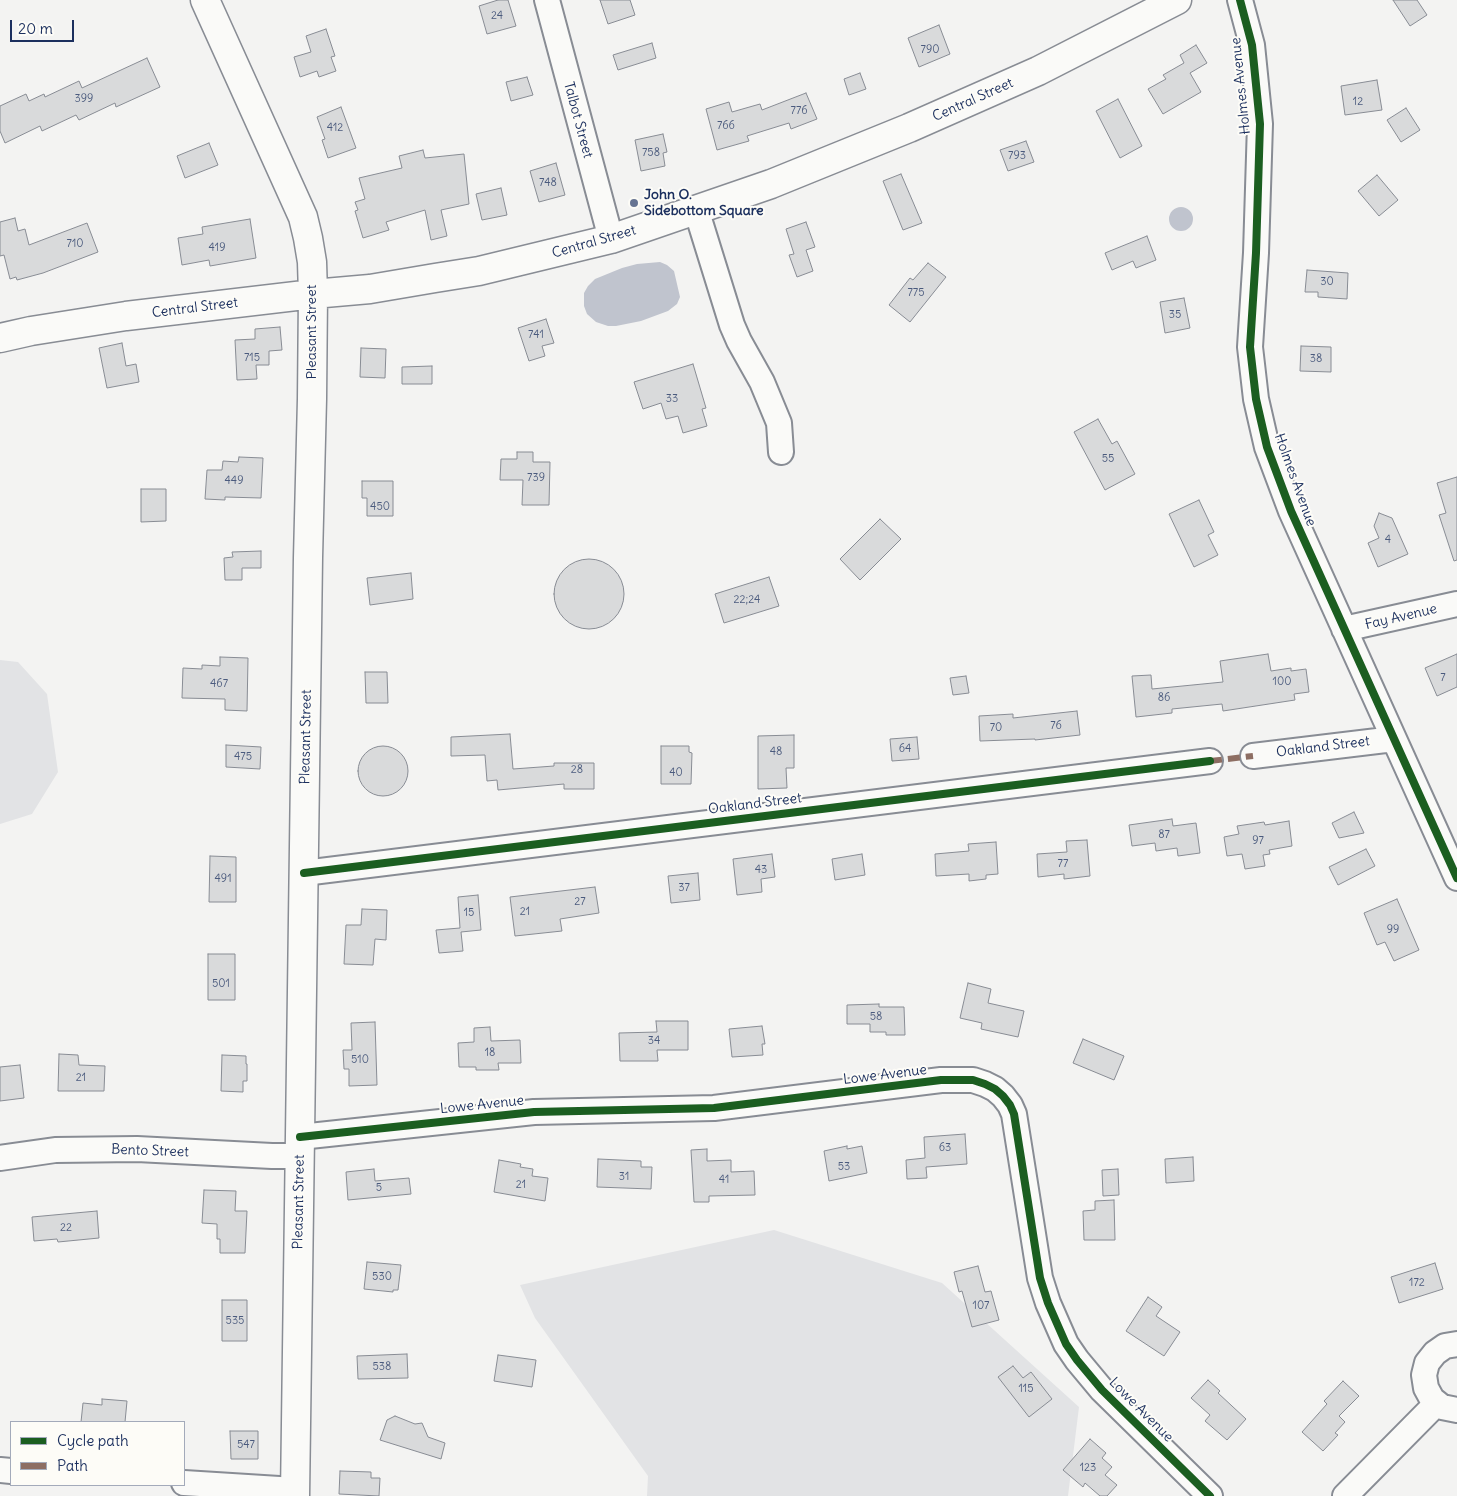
<!DOCTYPE html>
<style>
body{margin:0}
#map{position:relative;width:1457px;height:1496px;overflow:hidden;background:#f3f3f2;font-family:Delius,sans-serif}
canvas{display:block}
.legend{position:absolute;left:10px;top:1421px;width:175px;height:65px;box-sizing:border-box;background:#fdfcf7;border:1px solid #a3aaba;margin:0;padding:6px 9px;list-style:none;font-size:15px;color:#1b2f5e}
.legend li{display:flex;align-items:center;gap:10px;height:25px}
.legend b{width:25px;border:1px solid #a3aaba}
.scale{position:absolute;left:10px;top:20px;width:64px;height:22px;box-sizing:border-box;border:2px solid #1b2f5e;border-top:0;padding-left:6px;font-size:15px;line-height:18px;white-space:nowrap;color:#1b2f5e;-webkit-text-stroke:4px #fdfcf7;paint-order:stroke}
</style>
<div id="map">
<canvas width="1457" height="1496"></canvas>
<ul class="legend">
<li><b style="height:6px;background:#1b5e20"></b>Cycle path</li>
<li><b style="height:6px;background:#8d6e63"></b>Path</li>
</ul>
<div class="scale">20 m</div>
</div>
<script>
const c = document.querySelector('canvas').getContext('2d');
c.lineJoin = 'round';
function fill(path, color) { c.fillStyle = color; c.fill(path, 'evenodd'); }
const poly = rows => new Path2D(rows.map(r => 'M' + r).join(''));
function trace(path, color, width, dash) { c.strokeStyle = color; c.lineWidth = width; c.lineCap = dash ? 'butt' : 'round'; c.setLineDash(dash || []); c.stroke(path); }
function label(font, color, halo, rows, align = 'center') {
  c.font = font + ' Delius,sans-serif'; c.lineWidth = 4; c.setLineDash([]); c.textBaseline = 'middle'; c.strokeStyle = halo; c.fillStyle = color; for (const [text, x, y, turn = 0] of rows) {
    c.save(); c.translate(x, y); c.rotate((+turn || 0) * Math.PI / 180); c.textAlign = isNaN(turn) ? turn : align; if (halo) c.strokeText(text, 0, 0); c.fillText(text, 0, 0); c.restore();
  }
}
fill(poly([
 [0,660,18,662,47,694,58,772,32,814,0,824],
 [774,1230,942,1283,1079,1407,1068,1496,647,1496,648,1476,535,1318,520,1285]
]), '#e2e3e5');
fill(poly([
 '1169 219a12 12 0 1 1 24 0a12 12 0 1 1-24 0Z',
 [660,262,667,265,674,271,680,297,677,304,668,311,641,321,616,326,608,326,596,322,587,314,584,306,584,293,588,286,595,279,622,268,637,264]
]), '#c0c4ce');
const building = poly([
 [498,0,508,0,516,26,487,34,479,6,498,0],
 [600,0,630,0,635,15,608,24,600,0],
 [1393,0,1417,0,1427,15,1410,26,1393,0],
 [939,25,950,54,919,67,908,38,939,25],
 [326,29,335,56,331,57,336,71,319,77,317,71,300,77,294,57,311,52,306,36,326,29],
 [652,43,656,58,618,70,613,55,652,43],
 [1196,45,1207,63,1190,73,1201,92,1163,114,1148,89,1166,79,1163,75,1184,63,1180,55,1196,45],
 [147,58,160,87,116,107,115,103,79,120,76,115,42,131,40,126,5,143,0,131,0,106,26,94,29,101,44,94,45,97,79,81,82,88,147,58],
 [860,73,866,89,849,95,844,79,860,73],
 [527,77,533,95,511,101,506,82,527,77],
 [1377,80,1382,110,1345,115,1341,86,1377,80],
 [806,93,817,119,791,129,789,123,747,136,749,141,717,150,706,109,729,102,732,112,760,104,762,110,806,93],
 [1118,99,1142,146,1120,158,1096,111,1118,99],
 [341,107,356,148,328,158,322,140,325,139,317,117,341,107],
 [1406,108,1420,130,1401,142,1387,120,1406,108],
 [663,134,667,152,663,153,665,166,641,171,635,140,663,134],
 [1026,141,1034,162,1008,171,1000,150,1026,141],
 [209,143,218,165,185,178,177,156,209,143],
 [423,150,425,158,464,154,469,204,441,210,447,236,431,240,425,210,386,222,389,230,363,238,355,211,358,210,355,202,365,199,359,178,402,168,399,156,423,150],
 [556,163,565,195,539,202,530,171,556,163],
 [901,174,922,223,903,230,883,181,901,174],
 [1377,175,1398,200,1379,216,1358,191,1377,175],
 [501,188,507,215,482,220,476,194,501,188],
 [15,218,18,231,25,229,29,245,87,223,98,252,43,273,17,280,16,277,10,279,4,255,0,256,0,222,15,218],
 [250,219,256,258,210,266,209,260,182,265,178,238,203,234,202,227,250,219],
 [806,222,815,247,806,250,813,271,797,277,789,255,794,254,786,229,806,222],
 [1147,236,1156,260,1136,268,1133,261,1112,270,1105,253,1147,236],
 [928,263,946,277,910,322,889,305,910,278,913,280,928,263],
 [1307,270,1348,273,1347,299,1318,297,1318,292,1305,292,1307,270],
 [1184,298,1190,328,1165,333,1160,302,1184,298],
 [546,319,554,343,542,346,545,356,529,361,518,328,546,319],
 [280,327,282,350,269,351,269,365,256,365,257,379,237,380,235,340,255,339,255,329,280,327],
 [122,343,126,366,136,364,139,382,107,388,99,348,122,343],
 [1301,346,1331,347,1331,372,1300,371,1301,346],
 [361,348,386,349,385,378,360,377,361,348],
 [693,364,706,408,702,409,707,426,683,433,678,416,666,419,661,403,643,409,634,382,693,364],
 [432,366,432,384,402,384,402,367,432,366],
 [1098,419,1112,444,1117,441,1135,474,1105,490,1074,432,1098,419],
 [517,452,533,452,533,462,550,462,549,505,522,505,523,480,500,480,501,459,517,459,517,452],
 [239,457,263,458,261,498,225,497,225,500,205,499,207,470,222,470,223,461,238,462,239,457],
 [1457,477,1457,560,1454,561,1439,515,1446,513,1437,483,1457,477],
 [362,481,393,481,393,516,367,516,367,498,362,498,362,481],
 [141,489,166,489,166,521,141,522,141,489],
 [1199,500,1214,532,1208,535,1218,555,1194,567,1169,514,1199,500],
 [1379,513,1392,518,1408,554,1378,567,1368,543,1379,538,1374,526,1379,513],
 [880,519,901,539,860,580,840,559,880,519],
 [261,551,261,568,242,568,242,580,225,580,224,558,233,557,232,552,261,551],
 '554 594a35 35 0 1 1 70 0a35 35 0 1 1-70 0Z',
 [411,573,413,599,370,605,367,578,411,573],
 [769,577,779,606,724,623,715,594,769,577],
 [1268,654,1271,671,1291,668,1291,671,1306,669,1309,692,1294,694,1295,700,1223,711,1222,704,1172,709,1172,713,1136,717,1132,676,1151,675,1152,689,1223,682,1220,661,1268,654],
 [1457,654,1457,687,1437,696,1425,668,1457,654],
 [220,657,248,658,247,711,225,710,225,699,182,698,183,668,202,669,202,665,220,666,220,657],
 [365,672,387,672,388,703,366,703,365,672],
 [966,676,969,693,953,695,950,678,966,676],
 [1077,711,1080,735,1035,740,1035,739,980,741,979,716,1013,714,1013,718,1077,711],
 [510,734,513,769,554,766,554,763,594,763,594,789,564,789,564,784,498,790,497,780,487,781,485,755,451,756,451,737,510,734],
 [794,735,794,768,786,768,787,788,758,789,758,736,794,735],
 [917,737,919,759,892,761,890,739,917,737],
 [226,745,261,747,260,769,226,767,226,745],
 [661,746,689,746,689,752,692,753,691,784,661,784,661,746],
 '358 771a25 25 0 1 1 50 0a25 25 0 1 1-50 0Z',
 [1354,812,1364,833,1339,838,1332,823,1354,812],
 [1172,819,1173,826,1196,823,1200,853,1178,856,1177,848,1156,851,1155,843,1132,846,1129,825,1172,819],
 [1289,821,1292,846,1269,850,1270,854,1263,855,1265,866,1245,869,1242,854,1227,856,1224,837,1239,834,1237,826,1264,822,1265,825,1289,821],
 [1087,840,1090,876,1064,879,1064,874,1038,877,1037,854,1067,852,1066,841,1087,840],
 [996,842,998,874,986,875,986,879,969,881,969,874,936,876,935,854,969,851,968,844,996,842],
 [1366,849,1375,866,1338,885,1329,867,1366,849],
 [772,854,775,877,761,879,762,892,737,895,733,859,772,854],
 [862,854,865,875,835,880,832,859,862,854],
 [210,856,236,857,236,902,209,902,210,856],
 [698,873,700,900,671,903,668,876,698,873],
 [595,887,599,913,560,919,562,931,515,936,510,897,595,887],
 [478,895,481,930,461,932,463,951,439,953,436,930,460,928,458,897,478,895],
 [1397,899,1419,950,1394,961,1385,942,1377,945,1364,913,1397,899],
 [362,909,387,910,386,940,375,939,373,965,344,964,346,925,361,925,362,909],
 [208,954,235,954,235,1000,208,1000,208,954],
 [968,983,991,989,988,1003,1024,1011,1018,1037,981,1029,982,1023,960,1018,968,983],
 [879,1004,879,1007,904,1007,905,1035,886,1035,886,1032,870,1032,870,1024,847,1024,847,1005,879,1004],
 [656,1021,688,1021,688,1050,657,1050,658,1061,620,1061,619,1033,657,1032,656,1021],
 [375,1022,377,1085,349,1086,349,1069,344,1069,343,1050,352,1050,351,1023,375,1022],
 [762,1026,765,1044,762,1044,763,1055,732,1057,729,1029,762,1026],
 [490,1027,491,1041,520,1040,521,1063,498,1063,499,1070,476,1070,476,1067,459,1067,458,1043,474,1042,474,1028,490,1027],
 [1083,1039,1124,1056,1114,1080,1073,1063,1083,1039],
 [59,1054,78,1055,79,1065,105,1066,104,1091,58,1091,59,1054],
 [222,1055,246,1056,246,1064,247,1064,247,1081,243,1081,243,1092,221,1091,222,1055],
 [20,1065,24,1098,0,1101,0,1067,20,1065],
 [965,1134,967,1164,926,1167,927,1178,907,1179,906,1160,925,1158,924,1137,965,1134],
 [847,1146,847,1149,862,1146,867,1173,829,1181,824,1151,847,1146],
 [707,1149,707,1161,731,1160,731,1172,754,1171,755,1195,709,1196,709,1202,694,1202,691,1150,707,1149],
 [1193,1157,1194,1181,1166,1183,1165,1159,1193,1157],
 [598,1159,641,1161,641,1167,652,1167,651,1189,597,1187,598,1159],
 [499,1160,521,1164,520,1167,533,1169,532,1176,548,1178,545,1201,494,1192,499,1160],
 [374,1169,375,1181,409,1178,411,1194,348,1200,346,1172,374,1169],
 [1118,1169,1119,1195,1103,1196,1102,1170,1118,1169],
 [204,1190,236,1191,235,1211,247,1211,245,1253,220,1253,220,1239,217,1239,217,1224,202,1223,204,1190],
 [1114,1200,1115,1240,1084,1240,1083,1211,1095,1210,1095,1201,1114,1200],
 [97,1211,99,1238,58,1242,57,1239,34,1241,32,1217,97,1211],
 [367,1262,401,1265,398,1290,393,1290,393,1292,364,1289,367,1262],
 [1435,1263,1443,1289,1399,1303,1391,1277,1435,1263],
 [978,1266,985,1292,991,1291,999,1320,972,1327,962,1291,959,1292,954,1272,978,1266],
 [1148,1297,1162,1307,1156,1316,1180,1332,1164,1356,1126,1331,1148,1297],
 [222,1300,247,1300,247,1341,222,1341,222,1300],
 [407,1354,408,1378,358,1379,357,1356,407,1354],
 [498,1355,536,1360,532,1387,494,1381,498,1355],
 [1013,1366,1023,1378,1031,1372,1052,1399,1029,1417,998,1377,1013,1366],
 [1208,1380,1220,1391,1218,1393,1246,1419,1227,1440,1205,1421,1210,1415,1191,1398,1208,1380],
 [1343,1381,1359,1396,1339,1416,1345,1422,1335,1433,1338,1435,1323,1451,1302,1432,1327,1404,1324,1401,1343,1381],
 [102,1399,127,1401,125,1422,81,1422,83,1403,102,1405,102,1399],
 [395,1416,415,1424,422,1423,428,1437,445,1443,441,1459,380,1440,387,1420,395,1416],
 [230,1431,258,1431,258,1459,231,1459,230,1431],
 [1090,1439,1106,1453,1102,1458,1112,1467,1105,1475,1117,1485,1107,1496,1100,1496,1085,1483,1083,1487,1063,1470,1090,1439],
 [340,1471,371,1472,371,1478,380,1478,379,1496,339,1494,340,1471]
]);
fill(building, '#d9dadb');
trace(building, '#888c94', 1);
const minor = poly([
 [547,0,611,239],
 [1240,0,1252,45,1260,124,1256,253,1250,347,1256,399,1267,447,1291,511,1457,878],
 [696,209,732,325,739,341,762,382,779,423,781,452],
 [1344,629,1457,604],
 [1253,756,1394,739],
 [304,873,1210,761],
 [300,1137,534,1112,714,1108,941,1080,973,1080,985,1084,995,1089,1003,1096,1010,1105,1014,1114,1040,1278,1048,1303,1066,1344,1077,1360,1102,1390,1210,1496],
 [0,1158,55,1150,137,1149,272,1156,300,1156],
 [1457,1344,1445,1346,1435,1353,1427,1363,1424,1375,1426,1388,1432,1399,1442,1407,1457,1410],
 [0,1470,11,1471],
 [184,1483,295,1490],
 [1345,1496,1437,1403]
]);
const major = poly([
 [205,0,303,217,308,238,312,262,313,294,312,399,308,558,295,1496],
 [0,338,31,331,126,316,313,294,370,289,435,278,479,271,611,239,771,184,909,128,1038,71,1177,0]
]);
trace(minor, '#888c94', 28);
trace(major, '#888c94', 31);
trace(minor, '#fafaf8', 24);
trace(major, '#fafaf8', 28);
trace(poly([
 [1210,761,1253,756]
]), '#8d6e63', 6, [12, 6]);
trace(poly([
 [1240,0,1252,45,1260,124,1256,253,1250,347,1256,399,1267,447,1291,511,1457,878],
 [304,873,1210,761],
 [300,1137,534,1112,714,1108,941,1080,973,1080,985,1084,995,1089,1003,1096,1010,1105,1014,1114,1040,1278,1048,1303,1066,1344,1077,1360,1102,1390,1210,1496]
]), '#1b5e20', 8);
for (const [x, y, r, color] of [
 [634,203,5,"#677492"]
]) { const dot = new Path2D(); dot.arc(x, y, r, 0, 2 * Math.PI); c.fillStyle = color; c.fill(dot); trace(dot, '#fdfcf7', 2); }
label('11px', '#4a5a7d', null, [
 ["24",497,16],
 ["790",930,50],
 ["399",84,99],
 ["12",1358,102],
 ["776",799,111],
 ["766",726,126],
 ["412",335,128],
 ["758",651,153],
 ["793",1017,156],
 ["748",548,183],
 ["710",75,244],
 ["419",217,248],
 ["30",1327,282],
 ["775",916,293],
 ["35",1175,315],
 ["741",536,335],
 ["715",252,358],
 ["38",1316,359],
 ["33",672,399],
 ["55",1108,459],
 ["739",536,478],
 ["449",234,481],
 ["450",380,507],
 ["4",1388,540],
 ["22;24",747,600],
 ["7",1443,678],
 ["100",1282,682],
 ["467",219,684],
 ["86",1164,698],
 ["76",1056,726],
 ["70",996,728],
 ["64",905,749],
 ["48",776,752],
 ["475",243,757],
 ["28",577,770],
 ["40",676,773],
 ["87",1164,835],
 ["97",1258,841],
 ["77",1063,864],
 ["43",761,870],
 ["491",223,879],
 ["37",684,888],
 ["27",580,902],
 ["21",525,912],
 ["15",469,913],
 ["99",1393,930],
 ["501",221,984],
 ["58",876,1017],
 ["34",654,1041],
 ["18",490,1053],
 ["510",360,1060],
 ["21",81,1078],
 ["63",945,1148],
 ["53",844,1167],
 ["31",624,1177],
 ["41",724,1180],
 ["21",521,1185],
 ["5",379,1188],
 ["22",66,1228],
 ["530",382,1277],
 ["172",1417,1283],
 ["107",981,1306],
 ["535",235,1321],
 ["538",382,1367],
 ["115",1026,1389],
 ["547",246,1445],
 ["123",1088,1468]
]);
label('14px', '#1b2f5e', '#fdfcf7', [
 ["Holmes Avenue",1241,86,-96],
 ["Central Street",973,100,-24],
 ["Talbot Street",578,120,75],
 ["Central Street",594,242,-16],
 ["Central Street",195,308,-7],
 ["Pleasant Street",312,332,-90],
 ["Holmes Avenue",1295,480,70],
 ["Fay Avenue",1401,617,-13],
 ["Pleasant Street",306,737,-89],
 ["Oakland Street",1323,747,-7],
 ["Oakland Street",755,804,-7],
 ["Lowe Avenue",885,1075,-7],
 ["Lowe Avenue",482,1105,-6],
 ["Bento Street",150,1151,2],
 ["Pleasant Street",299,1202,-89],
 ["Lowe Avenue",1141,1410,45]
]);
label('bold 14px', '#1b2f5e', '#fdfcf7', [
 ["John O.",644,195],
 ["Sidebottom Square",644,211]
], 'left');
</script>
